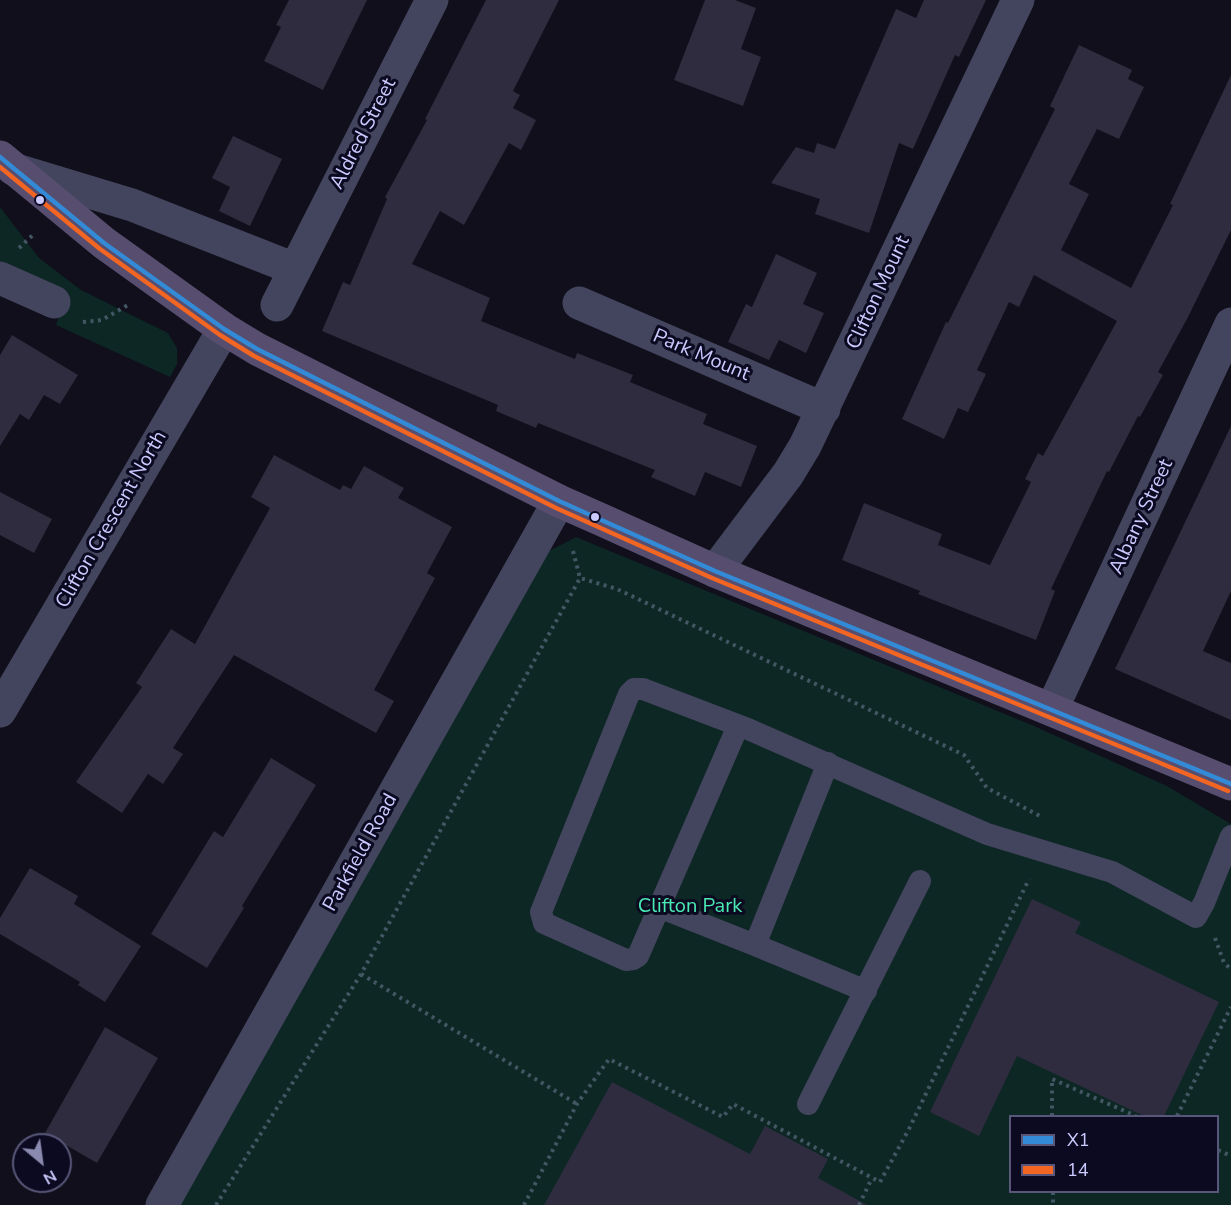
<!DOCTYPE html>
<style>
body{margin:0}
#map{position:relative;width:1231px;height:1205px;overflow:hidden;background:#100f1b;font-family:"Nunito Sans",sans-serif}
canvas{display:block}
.legend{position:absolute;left:1009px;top:1115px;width:210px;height:78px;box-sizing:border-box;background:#0c0a20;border:2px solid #585779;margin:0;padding:8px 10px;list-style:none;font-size:18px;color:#cbcaff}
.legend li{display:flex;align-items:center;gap:12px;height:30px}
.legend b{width:30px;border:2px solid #585779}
.north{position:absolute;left:12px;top:1133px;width:60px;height:60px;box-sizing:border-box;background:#0c0a20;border:2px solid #585779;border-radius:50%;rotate:151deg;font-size:16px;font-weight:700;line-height:24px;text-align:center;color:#cbcaff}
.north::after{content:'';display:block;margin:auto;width:21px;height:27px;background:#8a89af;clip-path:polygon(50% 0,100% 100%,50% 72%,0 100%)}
</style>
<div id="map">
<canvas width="1231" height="1205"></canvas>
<ul class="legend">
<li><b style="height:8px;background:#338bd7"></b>X1</li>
<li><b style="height:8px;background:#f26522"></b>14</li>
</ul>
<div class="north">N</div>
</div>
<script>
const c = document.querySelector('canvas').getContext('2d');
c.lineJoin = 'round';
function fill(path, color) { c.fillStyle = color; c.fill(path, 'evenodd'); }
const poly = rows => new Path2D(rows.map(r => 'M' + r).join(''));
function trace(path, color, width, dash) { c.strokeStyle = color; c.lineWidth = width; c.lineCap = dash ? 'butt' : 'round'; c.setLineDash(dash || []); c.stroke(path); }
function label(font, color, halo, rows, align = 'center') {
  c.font = font + ' "Nunito Sans",sans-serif'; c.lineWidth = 6; c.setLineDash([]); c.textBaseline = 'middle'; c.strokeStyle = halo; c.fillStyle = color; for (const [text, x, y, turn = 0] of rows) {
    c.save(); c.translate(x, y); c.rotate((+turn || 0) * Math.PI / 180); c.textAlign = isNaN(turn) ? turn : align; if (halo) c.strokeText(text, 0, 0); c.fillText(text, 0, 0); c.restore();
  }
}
fill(poly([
 [0,207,39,258,81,290,168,333,177,348,177,364,170,377,56,325,67,292,0,262],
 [576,537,1034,726,1167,786,1231,824,1231,1205,179,1205,545,553],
 [1010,1116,1218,1116,1218,1192,1010,1192]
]), '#0d2725');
fill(poly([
 [289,0,367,0,323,90,264,61,281,27,276,25],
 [486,0,559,0,513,91,520,95,513,108,536,120,521,150,509,143,464,225,440,211,412,264,490,298,481,321,575,359,577,353,633,375,630,382,707,414,703,424,757,446,741,487,705,472,695,496,651,477,655,470,538,423,536,428,496,411,498,405,322,331,343,282,350,285,387,199,385,197,427,120,425,119],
 [705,0,735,0,756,8,741,49,761,57,743,106,674,80],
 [924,0,986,0,959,57,955,55,913,149,899,143,869,233,815,214,820,199,771,183,796,147,814,153,817,143,835,149,896,9,916,18],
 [1079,45,1132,70,1128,79,1144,87,1119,139,1097,129,1069,184,1089,194,1061,250,1131,288,1173,205,1170,204,1231,75,1231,230,1187,319,1158,372,1163,375,1140,417,1138,416,1109,472,1107,471,1051,589,1055,591,1036,640,918,594,920,591,842,560,864,503,942,534,938,545,990,565,1031,482,1025,479,1038,453,1043,456,1117,321,1034,275,1019,307,1009,302,977,370,986,374,968,412,958,408,944,439,902,419,946,322,948,323,1055,109,1050,106],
 [233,136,282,159,250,226,219,211,230,187,212,178],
 [776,254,817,273,803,304,824,313,806,353,779,340,769,360,728,342,746,304,752,307],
 [12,335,78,375,60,404,44,395,29,420,20,414,0,446,0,355],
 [1231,426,1231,591,1203,651,1231,663,1231,720,1115,669],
 [274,455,340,490,343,485,351,489,364,466,404,488,398,498,452,527,427,573,435,578,374,690,394,701,376,733,234,655,173,748,183,754,163,784,148,774,122,813,76,782,142,687,136,683,171,629,195,644,270,508,251,497],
 [0,492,52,519,34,553,0,535],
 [271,758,316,785,242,906,244,908,207,968,151,934,214,831,223,837],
 [30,868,78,896,74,904,141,946,105,1002,78,985,80,982,0,934,0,918],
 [1032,899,1081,922,1075,933,1219,1002,1164,1116,1144,1116,1017,1056,979,1136,930,1112],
 [105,1027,158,1058,97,1163,45,1133],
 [612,1082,750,1154,765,1126,828,1159,818,1178,867,1205,544,1205]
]), '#2e2c3e');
trace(poly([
 [19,248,35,233],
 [83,322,102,320,128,305],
 [573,551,580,578,617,589,964,755,987,788,1040,816],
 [1215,938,1224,963,1231,969],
 [361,974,577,1104],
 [1052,1116,1052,1079,1136,1116],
 [1177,1116,1231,1007],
 [1218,1150,1231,1156],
 [1053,1192,1053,1205],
 [216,1205,361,974,580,578],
 [524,1205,577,1104,609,1059,723,1117,733,1104,880,1182,909,1129,1029,879],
 [859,1205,872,1178]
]), '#435663', 4, [3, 4.5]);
trace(poly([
 [738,726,638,956,633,959,626,960,544,923,541,912,629,694,634,689,643,689,748,729,987,834,1112,872,1196,917,1204,903,1231,836],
 [828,763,755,945,866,991],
 [659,907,755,945],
 [808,1104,920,881]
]), '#43445d', 22);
trace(poly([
 [13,169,132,205,295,269],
 [0,278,54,302],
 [579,303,824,409],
 [277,305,432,0],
 [715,571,788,474,805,446,1018,0],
 [1052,709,1231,324],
 [0,711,224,329],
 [162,1205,559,501]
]), '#43445d', 33);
trace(poly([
 [0,157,104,243,224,329,257,349,559,501,602,520,715,571,1231,784]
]), '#574e6f', 33);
trace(poly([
 [0,157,104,243,224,329,257,349,559,501,715,571,1231,784]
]), '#338bd7', 4.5);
trace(poly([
 [0,167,100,249,220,335,254,356,556,508,712,578,1228,791]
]), '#f26522', 4.5);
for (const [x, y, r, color] of [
 [40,200,5,"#cbcaff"],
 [595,517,5,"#cbcaff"]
]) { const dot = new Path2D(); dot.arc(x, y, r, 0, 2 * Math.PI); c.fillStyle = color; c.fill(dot); trace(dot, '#0c0a20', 2); }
label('20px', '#cbcaff', '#0c0a20', [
 ["Aldred Street",364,134,-63],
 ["Clifton Mount",879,293,-65],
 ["Park Mount",701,356,23],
 ["Albany Street",1142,517,-65],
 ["Clifton Crescent North",112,520,-60],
 ["Parkfield Road",361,853,-61]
]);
label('20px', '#4aeab4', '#0c0a20', [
 ["Clifton Park",690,907]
]);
</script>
